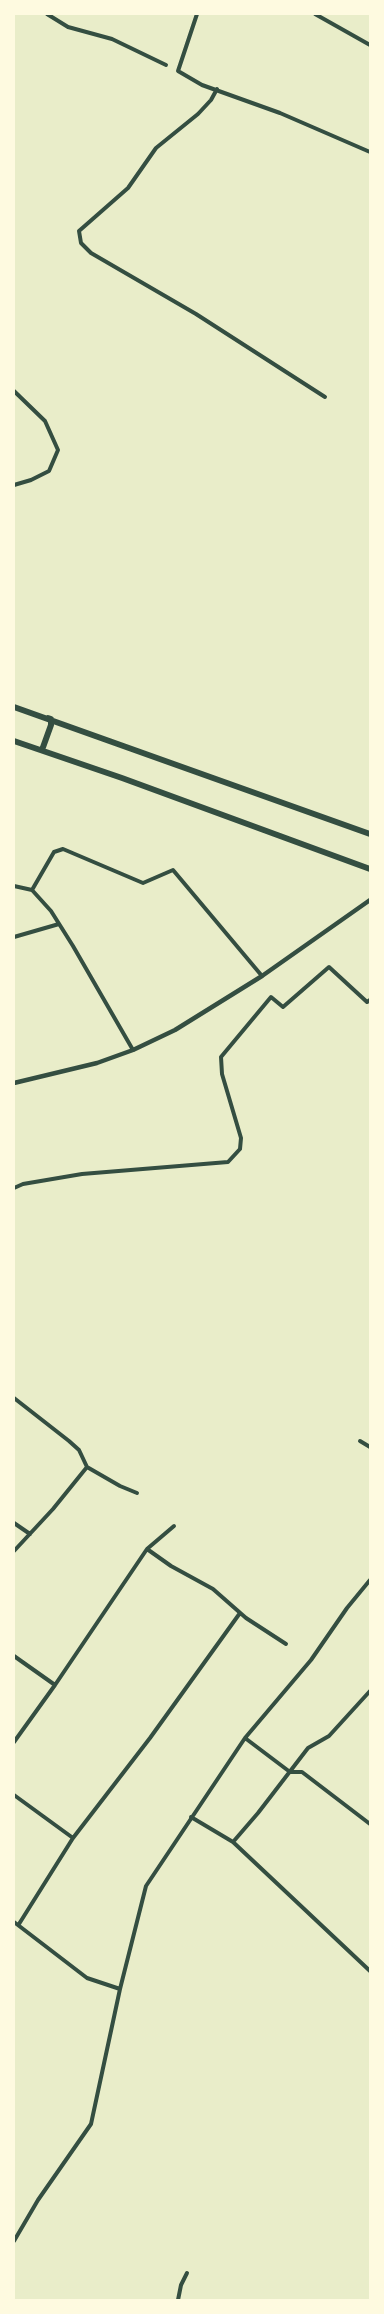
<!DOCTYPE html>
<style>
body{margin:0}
#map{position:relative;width:384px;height:2314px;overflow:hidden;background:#e9edc9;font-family:"Asap Condensed",sans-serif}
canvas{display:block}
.frame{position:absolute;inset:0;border:15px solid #fefae0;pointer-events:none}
</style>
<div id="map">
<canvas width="384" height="2314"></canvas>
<div class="frame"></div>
</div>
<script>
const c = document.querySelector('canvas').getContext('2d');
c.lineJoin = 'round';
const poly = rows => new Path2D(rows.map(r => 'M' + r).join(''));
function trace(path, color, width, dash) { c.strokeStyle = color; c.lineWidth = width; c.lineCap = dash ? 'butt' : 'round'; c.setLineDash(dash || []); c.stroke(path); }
trace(poly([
 [47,14,68,27,112,39,166,65],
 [197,14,178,71,202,85,280,113,370,152],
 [315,14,370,45],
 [217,89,211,100,198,114,156,148,128,188,79,231,81,243,91,253,196,314,325,397],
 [14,391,45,421,58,450,49,471,31,480,14,485],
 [14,886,32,890,51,911,73,946,133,1050],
 [32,890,54,852,63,849,143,883,173,870,262,976],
 [14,937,59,924],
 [14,1188,23,1184,82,1174,228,1162,240,1149,241,1138,222,1074,221,1057,271,997,283,1007,329,967,367,1002,370,1000],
 [14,1398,69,1441,79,1450,87,1467,120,1486,137,1493],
 [360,1441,370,1447],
 [14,1523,30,1534],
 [147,1549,174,1526],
 [14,1551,53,1509,87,1467],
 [14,1656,55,1685],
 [245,1738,290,1772,302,1772,370,1824],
 [14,1742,55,1685,147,1549,171,1566,213,1589,246,1618,286,1644],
 [14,1795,73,1838],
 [191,1817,233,1842,370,1971],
 [233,1842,258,1813,308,1748,329,1736,370,1691],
 [14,1922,87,1978,120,1989],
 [19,1924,73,1838,150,1738,240,1613],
 [14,2241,38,2200,91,2124,120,1989,146,1886,245,1738,311,1660,347,1608,370,1580],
 [178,2300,181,2285,187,2273]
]), '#344e41', 4);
trace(poly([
 [14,1083,97,1063,133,1050,175,1030,262,976,370,900]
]), '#344e41', 4.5);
trace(poly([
 [14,707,370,834],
 [14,741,122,778,370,869],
 [42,750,51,725,51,719,48,718]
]), '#344e41', 6);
</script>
